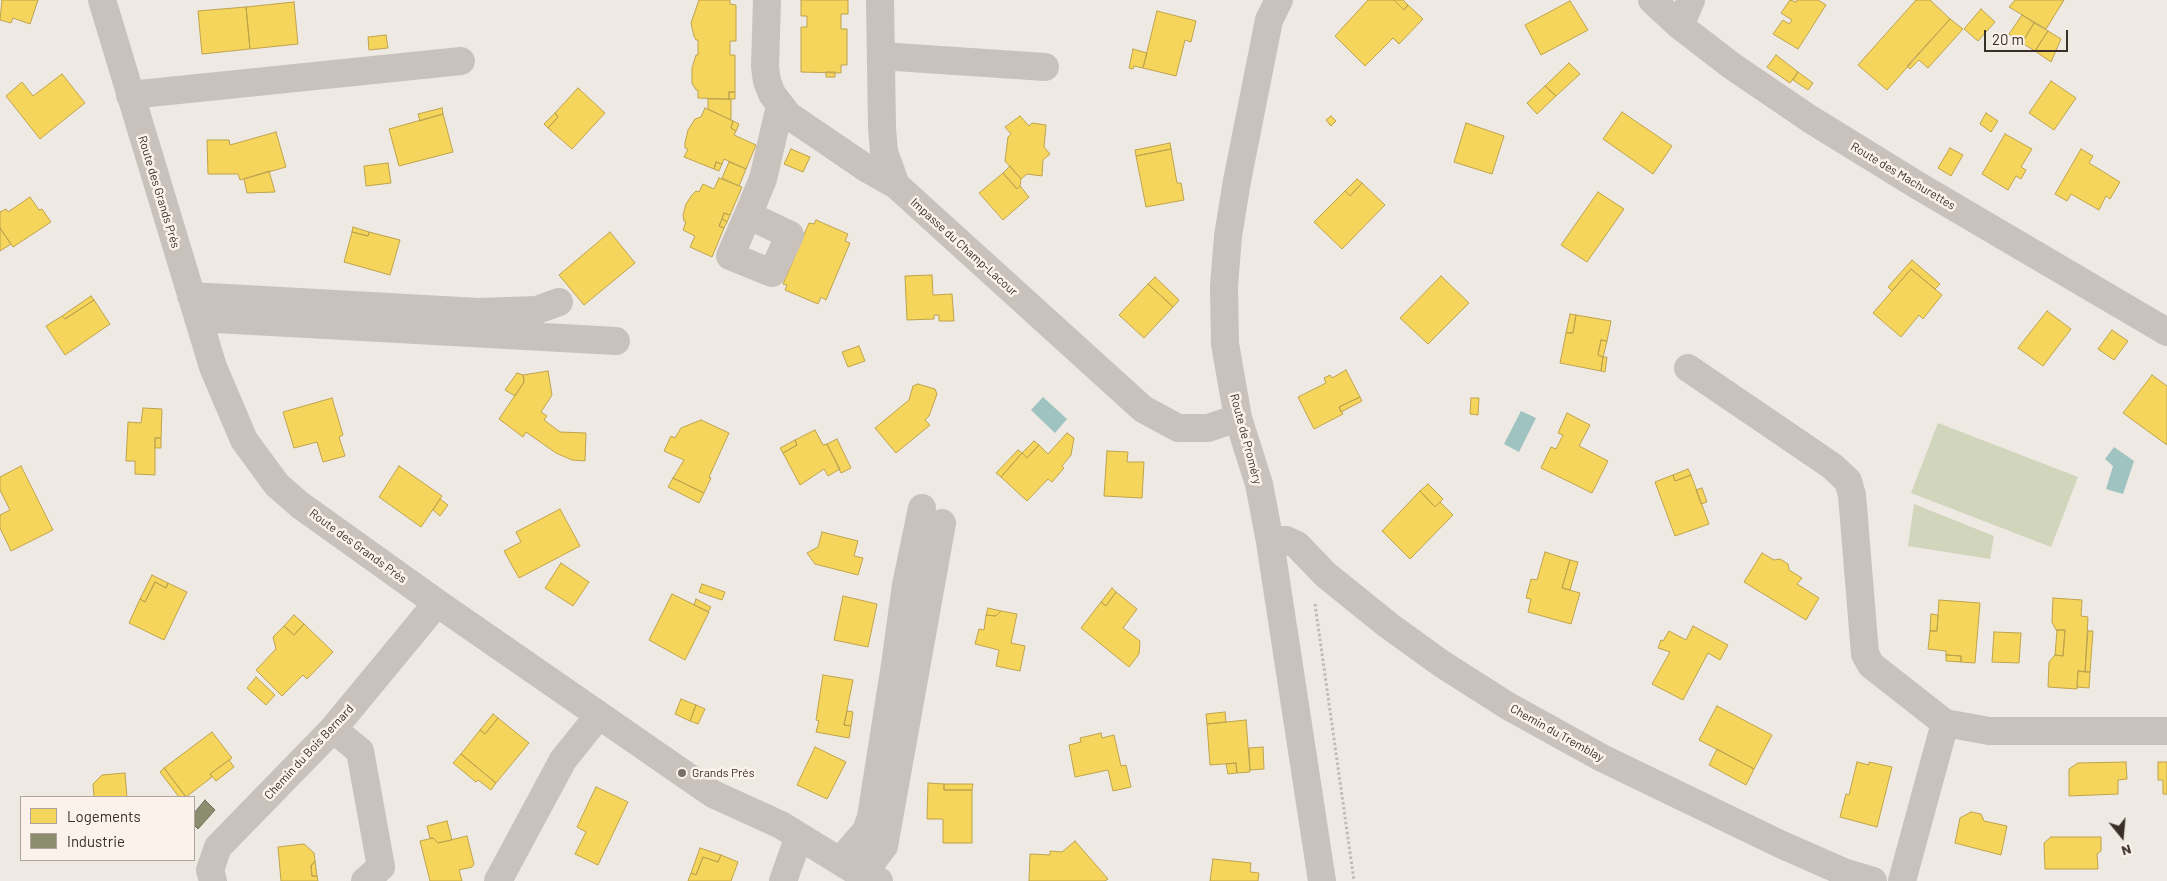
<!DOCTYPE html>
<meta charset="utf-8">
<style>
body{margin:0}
#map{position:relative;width:2167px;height:881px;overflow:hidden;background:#efe9e3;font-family:Barlow,sans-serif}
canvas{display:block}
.legend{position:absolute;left:20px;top:796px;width:175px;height:65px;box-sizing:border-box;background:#fbf3eb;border:1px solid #aea49d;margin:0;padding:6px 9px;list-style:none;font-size:15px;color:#3a2e29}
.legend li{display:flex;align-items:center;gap:10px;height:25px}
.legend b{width:25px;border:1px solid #aea49d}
.north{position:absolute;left:2097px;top:811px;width:50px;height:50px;-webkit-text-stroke:4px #fbf3eb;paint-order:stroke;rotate:163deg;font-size:14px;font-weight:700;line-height:20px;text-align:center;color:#3a2e29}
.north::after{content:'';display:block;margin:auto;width:18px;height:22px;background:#3a2e29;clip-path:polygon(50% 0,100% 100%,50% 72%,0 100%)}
.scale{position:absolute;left:1984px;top:30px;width:84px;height:22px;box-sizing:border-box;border:2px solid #3a2e29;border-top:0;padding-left:6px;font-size:15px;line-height:18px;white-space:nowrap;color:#3a2e29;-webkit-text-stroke:4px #fbf3eb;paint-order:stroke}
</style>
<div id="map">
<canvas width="2167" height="881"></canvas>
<ul class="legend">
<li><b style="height:14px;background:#f6d55c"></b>Logements</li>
<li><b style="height:14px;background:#8c8c6e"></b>Industrie</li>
</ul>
<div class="north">N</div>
<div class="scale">20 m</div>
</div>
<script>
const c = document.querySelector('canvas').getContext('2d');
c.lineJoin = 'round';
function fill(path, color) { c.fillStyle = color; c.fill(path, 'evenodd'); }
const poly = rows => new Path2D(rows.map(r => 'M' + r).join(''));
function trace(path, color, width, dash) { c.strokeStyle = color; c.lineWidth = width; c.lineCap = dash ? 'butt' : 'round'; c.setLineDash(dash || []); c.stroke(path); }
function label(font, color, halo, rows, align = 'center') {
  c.font = font + ' Barlow,sans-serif'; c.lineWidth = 5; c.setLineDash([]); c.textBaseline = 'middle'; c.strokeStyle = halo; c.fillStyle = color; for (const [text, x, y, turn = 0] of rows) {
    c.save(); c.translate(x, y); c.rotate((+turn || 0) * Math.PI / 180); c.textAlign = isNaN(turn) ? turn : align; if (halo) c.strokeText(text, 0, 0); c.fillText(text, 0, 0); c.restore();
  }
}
fill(poly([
 [1938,423,2078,477,2051,547,1911,493],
 [1914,504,1994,536,1990,559,1908,546]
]), '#d1d5bc');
fill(poly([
 [1043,397,1067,419,1055,433,1031,410],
 [1521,411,1536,418,1519,452,1504,444],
 [2114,447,2134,461,2123,494,2106,489,2113,466,2105,459]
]), '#9ec3c1');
const homes = poly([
 [2,0,38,0,30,24,13,18,11,23,0,20,2,0],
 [699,0,730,0,730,4,736,5,736,41,730,41,730,55,735,55,735,92,729,92,729,99,698,98,698,90,696,90,692,83,692,68,696,55,698,55,698,40,696,40,694,36,691,23,699,0],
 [801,0,848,0,848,14,841,14,841,29,847,29,847,65,841,65,841,73,801,72,801,27,807,27,807,16,801,16,801,0],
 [1368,0,1394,0,1404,10,1408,5,1423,19,1399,44,1393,38,1365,66,1335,36,1368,0],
 [1394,0,1403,0,1408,5,1404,10,1394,0],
 [1790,0,1796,2,1797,0,1818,0,1826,5,1798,49,1773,34,1783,20,1789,24,1792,20,1781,13,1790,0],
 [1916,0,1930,0,1950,19,1887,90,1858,65,1916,0],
 [2015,0,2064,0,2046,29,2009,7,2015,0],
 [1570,1,1588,30,1541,55,1525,25,1570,1],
 [294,2,298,44,250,49,246,7,294,2],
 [246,7,250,49,202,54,198,11,246,7],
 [1981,9,1995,22,1978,41,1964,29,1981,9],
 [1157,11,1196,21,1191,42,1185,40,1176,76,1143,68,1157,11],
 [2022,15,2034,23,2022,43,2009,34,2022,15],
 [1950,19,1963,29,1928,68,1919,60,1910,69,1907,66,1950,19],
 [2034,23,2048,31,2035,51,2022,43,2034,23],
 [2048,31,2061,39,2051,62,2035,51,2048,31],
 [386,35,388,48,369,50,368,37,386,35],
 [1133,49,1147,53,1143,68,1134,66,1133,69,1129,68,1133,49],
 [1776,55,1798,72,1790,83,1767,67,1776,55],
 [1569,63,1580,74,1556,96,1545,86,1569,63],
 [826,72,835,72,835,77,826,77,826,72],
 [1798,72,1813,83,1808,90,1793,80,1798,72],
 [62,74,85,103,40,139,6,96,22,82,33,96,62,74],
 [2051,81,2076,98,2054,130,2029,113,2051,81],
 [1545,86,1556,96,1537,114,1527,103,1545,86],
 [578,88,605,113,572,149,548,128,558,117,555,113,578,88],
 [729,92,735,92,735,99,729,99,729,92],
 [708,99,731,99,731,120,708,109,708,99],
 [442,108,443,114,420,121,418,114,442,108],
 [705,108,733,121,731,128,736,131,734,135,756,145,746,169,724,159,722,164,716,162,714,169,684,157,688,149,685,148,685,143,688,130,695,119,701,117,705,108],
 [1622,112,1672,146,1653,174,1603,139,1622,112],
 [555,113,558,117,548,128,544,124,555,113],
 [1986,113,1998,121,1991,132,1980,124,1986,113],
 [443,114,453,152,399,166,389,129,443,114],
 [1020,116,1029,126,1032,123,1046,125,1044,147,1050,154,1043,160,1042,176,1027,174,1021,179,1005,161,1008,137,1011,134,1005,127,1020,116],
 [1331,116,1336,121,1331,126,1326,120,1331,116],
 [733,121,739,124,736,131,731,128,733,121],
 [1466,123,1504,136,1492,174,1454,162,1466,123],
 [276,132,286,167,240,180,238,174,208,174,207,140,229,140,230,145,276,132],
 [2005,134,2032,149,2021,167,2026,170,2021,179,2016,176,2008,190,1982,174,2005,134],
 [1170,143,1171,149,1136,156,1135,150,1170,143],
 [1950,148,1963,155,1951,176,1938,168,1950,148],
 [791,149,810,157,803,172,784,164,791,149],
 [1171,149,1177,183,1181,183,1184,200,1146,207,1136,156,1171,149],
 [2081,149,2093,156,2089,163,2120,182,2110,199,2106,196,2099,210,2071,194,2067,201,2055,194,2081,149],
 [716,162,722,164,719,171,714,169,716,162],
 [729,162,746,169,739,186,722,178,729,162],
 [388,163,391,183,366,186,364,166,388,163],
 [1010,166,1021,179,1020,186,1017,189,1003,173,1010,166],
 [269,171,275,192,247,193,244,179,269,171],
 [1003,173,1017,189,1020,186,1029,197,1003,220,979,193,1003,173],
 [719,178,742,187,730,215,724,213,722,219,719,226,724,228,712,257,690,247,695,236,683,230,686,222,684,221,683,215,686,204,692,195,696,191,699,192,703,184,714,189,719,178],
 [1357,179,1362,183,1350,196,1345,191,1357,179],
 [1362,183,1385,205,1342,249,1314,222,1345,191,1350,196,1362,183],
 [1598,192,1624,209,1587,262,1561,245,1598,192],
 [30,197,39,210,42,209,51,222,13,247,0,228,0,212,6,209,8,212,30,197],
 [724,213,730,215,727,222,722,219,724,213],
 [722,219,727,222,724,228,719,226,722,219],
 [816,220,848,234,845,241,850,243,826,300,821,297,818,304,785,290,787,285,783,284,809,223,814,224,816,220],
 [353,227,369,232,368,236,352,232,353,227],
 [0,228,11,244,0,251,0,228],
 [352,232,368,236,369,232,400,240,390,275,344,262,352,232],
 [610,232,635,263,584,305,559,275,610,232],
 [1912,260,1940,284,1935,289,1911,269,1892,291,1888,287,1912,260],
 [1911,269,1942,295,1923,319,1919,315,1901,337,1873,313,1911,269],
 [932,275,933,295,952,294,954,321,939,321,939,315,934,315,934,319,907,320,905,276,932,275],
 [1441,276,1469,303,1428,344,1400,318,1441,276],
 [1155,277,1179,300,1173,307,1148,284,1155,277],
 [1148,284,1173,307,1144,338,1119,315,1148,284],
 [91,296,94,300,65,319,62,316,91,296],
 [94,300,110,324,65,355,46,326,62,316,65,319,94,300],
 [2047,311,2071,329,2043,366,2018,348,2047,311],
 [1570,314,1576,315,1573,333,1566,333,1570,314],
 [1576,315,1611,321,1607,341,1601,340,1598,355,1603,357,1601,371,1560,363,1566,333,1573,333,1576,315],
 [2112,330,2128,341,2114,360,2098,349,2112,330],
 [1601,340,1607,341,1603,357,1598,355,1601,340],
 [859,346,865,361,848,367,842,352,859,346],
 [1603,357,1607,357,1605,372,1601,371,1603,357],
 [1346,370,1360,397,1339,407,1343,414,1314,429,1298,397,1326,383,1324,378,1330,375,1332,378,1346,370],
 [548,371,552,395,541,412,547,416,544,420,560,432,586,433,585,461,572,460,556,453,526,432,523,437,499,419,524,382,523,375,548,371],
 [517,373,523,375,524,382,515,396,505,390,517,373],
 [2152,375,2167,386,2167,445,2123,413,2152,375],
 [918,384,935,389,937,394,929,416,925,420,930,425,896,453,875,428,909,400,913,386,918,384],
 [1360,397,1362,401,1341,412,1339,407,1360,397],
 [332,398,343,435,339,437,345,456,323,462,317,442,294,448,283,412,332,398],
 [1471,398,1479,398,1478,415,1470,414,1471,398],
 [143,408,162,409,161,438,155,438,155,475,135,474,135,461,126,461,128,422,141,423,143,408],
 [1567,413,1590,425,1579,446,1608,461,1592,493,1541,468,1551,447,1556,449,1563,435,1558,433,1567,413],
 [701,420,729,433,709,477,711,478,704,493,673,478,684,460,664,451,671,436,675,438,681,428,701,420],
 [815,430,823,445,827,444,840,469,828,476,824,469,800,485,783,453,797,445,795,440,815,430],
 [1067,433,1074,438,1071,455,1062,466,1064,468,1052,482,1048,479,1027,501,1001,477,1022,453,1027,458,1039,445,1048,454,1067,433],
 [155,438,161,438,161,448,155,448,155,438],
 [837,439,851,468,841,473,827,444,837,439],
 [795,440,797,445,783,453,780,448,795,440],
 [1034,441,1039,445,1027,458,1022,453,1034,441],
 [1018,450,1022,453,1001,477,996,473,1018,450],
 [1107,451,1128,452,1127,462,1144,462,1142,498,1104,496,1107,451],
 [21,466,53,530,11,551,0,528,0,515,10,510,0,490,0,477,21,466],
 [399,466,442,496,421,527,379,497,399,466],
 [1688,469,1691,475,1675,481,1673,475,1688,469],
 [1673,475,1675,481,1691,475,1709,524,1675,536,1655,482,1673,475],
 [673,478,704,493,699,503,668,487,673,478],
 [1428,484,1443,499,1435,507,1420,491,1428,484],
 [1702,488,1707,502,1701,504,1696,490,1702,488],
 [1420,491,1435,507,1440,502,1453,515,1410,559,1382,531,1420,491],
 [440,499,448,505,440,516,433,510,440,499],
 [560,509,580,546,519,578,504,551,521,542,516,532,560,509],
 [822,532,858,541,854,556,863,558,858,575,815,564,807,553,818,547,822,532],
 [1545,552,1570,560,1562,588,1580,593,1571,624,1528,612,1531,599,1526,598,1531,579,1537,580,1545,552],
 [1762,553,1774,560,1780,559,1788,564,1789,570,1802,578,1797,584,1819,598,1806,620,1744,582,1762,553],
 [1570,560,1578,562,1570,590,1562,588,1570,560],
 [561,563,589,582,573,606,545,588,561,563],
 [152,575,168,583,166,588,155,582,145,602,140,599,152,575],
 [155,582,166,588,168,583,187,592,164,640,129,623,140,599,145,602,155,582],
 [702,584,725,592,722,600,699,592,702,584],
 [1112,588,1116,592,1106,606,1101,602,1112,588],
 [1116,592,1137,609,1123,628,1140,641,1139,654,1129,667,1081,628,1101,602,1106,606,1116,592],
 [672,594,709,612,685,660,649,640,672,594],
 [843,596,877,604,868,647,834,640,843,596],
 [2053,598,2082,600,2081,616,2088,617,2085,672,2078,671,2077,689,2048,687,2049,662,2055,655,2063,656,2065,630,2056,630,2052,622,2053,598],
 [696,599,711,607,708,612,694,605,696,599],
 [1939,600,1980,603,1975,663,1961,662,1961,656,1946,655,1946,651,1928,649,1930,631,1937,631,1939,600],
 [988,608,1001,611,996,616,986,615,988,608],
 [1001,611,1017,614,1011,643,1025,646,1020,671,996,666,999,650,975,644,979,629,984,630,986,615,996,616,1001,611],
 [1931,614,1938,615,1937,631,1930,631,1931,614],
 [294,615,304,624,294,635,284,626,294,615],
 [304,624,333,652,307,679,303,675,282,696,256,670,276,649,273,637,284,626,294,635,304,624],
 [1693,626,1728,645,1720,660,1708,653,1683,700,1652,684,1670,652,1658,648,1661,640,1663,641,1669,631,1686,640,1693,626],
 [2057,630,2065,630,2063,656,2055,655,2057,630],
 [2088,631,2093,631,2090,672,2085,672,2088,631],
 [1994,632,2021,633,2019,663,1992,662,1994,632],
 [1946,655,1961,656,1961,662,1946,661,1946,655],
 [2078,671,2090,672,2089,688,2077,687,2078,671],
 [823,675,853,680,844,725,851,726,849,738,816,732,819,721,816,720,823,675],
 [256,677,275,695,266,705,247,688,256,677],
 [681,699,696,705,690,721,675,714,681,699],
 [696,705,705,709,698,724,690,721,696,705],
 [1717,706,1772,735,1754,769,1699,740,1717,706],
 [847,711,853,712,851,726,844,725,847,711],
 [1225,712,1226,722,1207,724,1206,714,1225,712],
 [493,714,498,718,485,734,480,730,493,714],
 [498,718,529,743,496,783,461,754,480,730,485,734,498,718],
 [1246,720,1250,772,1237,773,1236,763,1210,765,1207,724,1246,720],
 [212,732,232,758,210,774,212,777,186,797,164,768,212,732],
 [1101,733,1102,738,1114,735,1121,766,1126,765,1131,787,1113,791,1108,770,1075,777,1069,745,1081,742,1080,738,1101,733],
 [815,747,846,762,827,799,797,785,815,747],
 [1263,747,1264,769,1250,770,1249,748,1263,747],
 [1717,749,1754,769,1746,785,1709,765,1717,749],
 [461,754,496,783,491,790,478,780,476,782,453,763,461,754],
 [229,760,234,767,216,781,210,774,229,760],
 [1857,762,1869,765,1869,762,1892,767,1877,827,1840,817,1846,794,1849,795,1857,762],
 [2126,762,2127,779,2118,780,2118,794,2069,796,2069,769,2078,763,2126,762],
 [2158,762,2167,762,2167,794,2163,794,2163,780,2158,780,2158,762],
 [1236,763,1237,773,1228,774,1226,764,1236,763],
 [164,768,186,797,179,797,160,772,164,768],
 [125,773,127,797,94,797,93,784,102,775,125,773],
 [928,783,944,784,944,790,972,790,972,843,943,843,943,819,927,819,928,783],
 [944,784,973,784,972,790,944,790,944,784],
 [596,787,628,802,598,865,575,854,586,832,577,827,596,787],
 [1971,812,1981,814,1984,821,2007,826,2001,855,1955,843,1960,818,1971,812],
 [447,821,452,840,438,843,433,838,430,838,427,826,447,821],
 [467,836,474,864,472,867,459,870,462,881,430,881,420,841,433,838,438,843,467,836],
 [2051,837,2101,837,2101,851,2097,854,2098,869,2045,869,2044,843,2051,837],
 [1075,841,1108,879,1105,881,1029,881,1030,854,1050,855,1050,851,1062,852,1075,841],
 [304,844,314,853,315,861,311,866,312,876,317,876,318,881,281,881,278,847,304,844],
 [700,848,721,855,718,862,703,857,696,875,691,873,700,848],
 [721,855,738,862,731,881,688,881,691,873,696,875,703,857,718,862,721,855],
 [1213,859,1251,863,1250,872,1259,873,1258,881,1210,881,1213,859],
 [315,861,317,876,312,876,311,866,315,861]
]);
fill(homes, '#f6d55c');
trace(homes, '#bea34d', 1);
const industry = poly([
 [205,800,215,810,198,829,194,825,194,813,205,800]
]);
fill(industry, '#8c8c6e');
trace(industry, '#737059', 1);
trace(poly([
 [1315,604,1354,881]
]), '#c1b9b4', 3, [2.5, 2.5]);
trace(poly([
 [102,0,213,367,244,440,277,485,300,505,437,603,713,794,781,825,862,875,879,881],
 [767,0,765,67,767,81,772,94,788,115,866,168,896,185,1143,409,1178,428,1208,428,1238,418],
 [880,0,882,128,884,152,896,185],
 [1279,0,1269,20,1237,181,1228,236,1224,286,1225,344,1238,418,1259,484,1270,542,1322,881],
 [1652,0,1680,26,1732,66,1810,119,1917,185,2167,332],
 [1680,26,1691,0],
 [881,56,1045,67],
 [130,95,461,61],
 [748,215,790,235,772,273,730,256,748,215,763,179,780,106],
 [191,296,478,312,537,310,559,302],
 [198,318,616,341],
 [1688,368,1832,466,1848,481,1852,495,1865,654,1871,665,1945,723,1989,731,2167,731],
 [1270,542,1286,540,1297,545,1326,575,1388,625,1442,664,1508,706,1602,758,1780,844,1846,873,1873,881],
 [333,729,360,751,381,867,365,881],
 [840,861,866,831,871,817,895,665,906,585,922,508],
 [862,875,884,846,942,523],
 [213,881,210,870,218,847,333,729,437,603],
 [498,881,563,760,599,715],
 [783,881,799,836],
 [1902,881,1945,723]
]), '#c8c1bc', 28);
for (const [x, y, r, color] of [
 [682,773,5,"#796f6a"]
]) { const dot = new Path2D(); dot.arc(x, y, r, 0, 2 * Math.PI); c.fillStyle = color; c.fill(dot); trace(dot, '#fbf3eb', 2); }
label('12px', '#3a2e29', '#fbf3eb', [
 ["Route des Machurettes",1903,176,31],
 ["Route des Grands Prés",159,192,73],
 ["Impasse du Champ-Lacour",964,247,42],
 ["Route de Proméry",1246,439,75],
 ["Route des Grands Prés",358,546,36],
 ["Chemin du Tremblay",1557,733,29],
 ["Chemin du Bois Bernard",309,752,-47]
]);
label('12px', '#3a2e29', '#fbf3eb', [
 ["Grands Prés",692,773]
], 'left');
</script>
